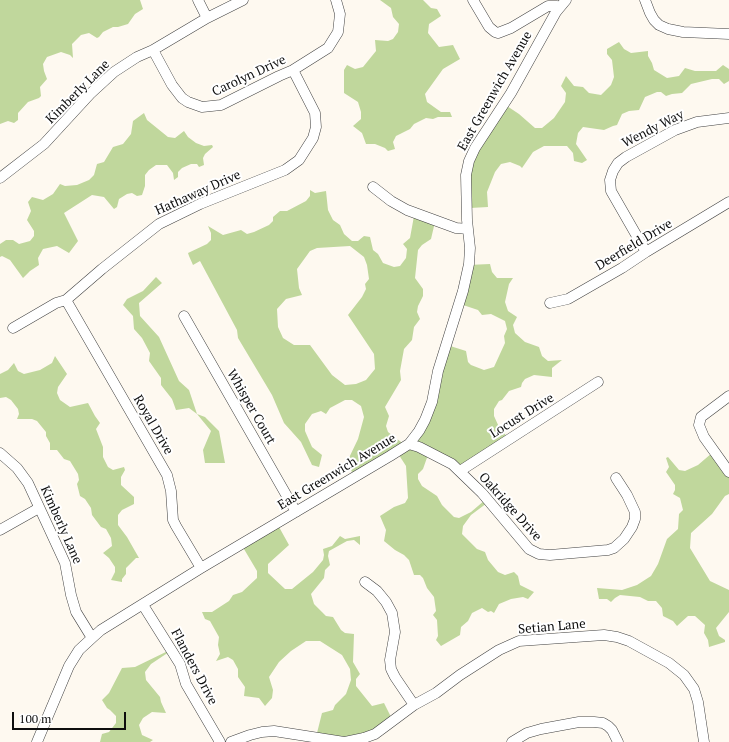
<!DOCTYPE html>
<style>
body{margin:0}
#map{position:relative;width:729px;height:742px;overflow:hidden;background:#fef9f0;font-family:"PT Serif",serif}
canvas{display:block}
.scale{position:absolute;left:12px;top:712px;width:114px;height:18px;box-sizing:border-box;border:2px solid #0e0e0e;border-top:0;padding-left:5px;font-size:12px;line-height:14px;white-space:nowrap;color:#0e0e0e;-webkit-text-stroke:3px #fff;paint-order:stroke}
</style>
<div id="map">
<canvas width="729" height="742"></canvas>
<div class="scale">100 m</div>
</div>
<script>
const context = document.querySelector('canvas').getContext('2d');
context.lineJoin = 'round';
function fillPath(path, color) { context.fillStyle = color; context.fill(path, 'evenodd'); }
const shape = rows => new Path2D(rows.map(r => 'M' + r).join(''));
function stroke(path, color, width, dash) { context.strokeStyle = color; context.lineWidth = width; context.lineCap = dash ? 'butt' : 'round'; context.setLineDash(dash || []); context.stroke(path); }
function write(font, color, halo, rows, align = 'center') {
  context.font = font + ' "PT Serif",serif'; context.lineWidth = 4; context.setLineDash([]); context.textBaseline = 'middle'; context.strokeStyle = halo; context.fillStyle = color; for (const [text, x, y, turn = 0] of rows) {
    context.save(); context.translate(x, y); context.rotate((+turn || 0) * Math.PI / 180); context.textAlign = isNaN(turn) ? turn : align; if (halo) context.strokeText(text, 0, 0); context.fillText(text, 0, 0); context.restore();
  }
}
const forest = shape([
 [0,0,140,0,143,9,135,14,128,24,118,27,113,27,103,32,99,37,97,38,89,33,81,35,72,44,73,58,70,55,61,52,47,57,43,64,44,71,47,79,40,87,41,96,39,98,28,102,18,113,18,120,14,123,8,121,0,124],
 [380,0,423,0,431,8,437,9,441,16,429,24,428,33,439,47,453,45,460,59,443,69,425,94,427,102,441,112,450,112,452,117,438,117,433,119,426,118,414,124,410,129,396,136,393,142,395,149,388,151,385,148,375,144,366,144,362,133,353,126,361,119,361,112,358,102,344,93,344,70,347,65,355,69,363,67,376,51,375,40,388,41,393,39,398,32,399,24,393,17,391,8],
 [619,42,624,49,631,53,648,51,648,56,652,63,654,70,667,78,679,76,685,68,695,71,716,71,723,65,729,69,729,81,724,84,719,79,712,79,691,84,682,93,672,94,666,96,661,92,657,92,645,97,639,110,629,111,622,114,617,125,613,126,604,130,583,127,578,133,576,144,587,160,582,163,574,161,573,153,567,146,544,146,533,152,522,168,520,166,510,162,501,164,495,172,487,192,488,207,470,208,466,175,504,104,519,114,535,128,542,128,554,118,565,102,566,93,561,86,566,76,574,86,583,87,589,93,601,95,611,85,614,77,612,60,607,54,607,49],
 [144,113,147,120,168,137,175,138,184,131,188,137,196,143,204,146,212,145,213,147,205,154,203,158,204,165,199,167,197,164,191,164,182,168,178,172,178,177,174,180,173,173,167,165,156,165,149,170,145,175,145,186,142,195,137,196,132,193,127,194,119,199,117,207,114,209,104,197,92,195,64,213,78,241,69,253,57,246,43,249,38,258,39,265,30,271,23,278,10,260,2,256,0,257,0,244,6,240,13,240,19,244,30,241,34,236,34,231,27,220,31,211,28,202,32,197,43,200,53,194,60,184,65,186,77,185,89,180,94,175,97,164,104,162,113,147,123,144,131,134,133,121],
 [310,190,315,193,326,191,328,210,333,220,340,225,344,234,352,241,358,241,364,236,370,237,373,250,378,254,383,263,394,267,400,266,406,258,407,249,403,244,410,238,414,216,435,222,431,239,422,245,418,250,415,278,423,289,423,296,418,306,417,312,420,319,414,327,412,340,404,349,400,371,401,380,385,407,389,416,386,426,388,432,405,445,420,430,447,345,466,351,468,362,471,365,484,370,494,367,505,343,504,336,507,329,505,321,491,314,482,315,478,310,460,304,468,265,490,264,492,272,497,278,513,278,509,284,505,302,508,311,517,317,513,325,515,333,525,342,539,347,542,356,548,361,562,360,552,368,552,377,534,375,525,379,522,383,521,387,509,391,502,400,499,401,494,409,494,416,499,427,509,439,462,470,429,452,423,469,418,474,418,479,422,486,437,496,442,505,454,517,459,518,471,512,485,500,487,503,471,515,463,526,462,534,477,549,485,552,488,560,498,572,505,575,514,572,518,576,520,585,534,592,528,599,523,597,511,599,499,604,494,613,491,611,488,612,482,608,472,613,468,621,461,627,460,635,441,646,436,640,438,636,437,620,433,615,436,611,434,597,427,588,423,578,420,575,414,575,409,560,404,555,395,550,384,541,386,530,380,516,394,507,405,503,408,498,406,466,397,452,354,476,347,462,358,439,364,417,361,406,352,400,345,400,330,408,326,414,321,411,312,414,305,424,305,431,312,447,322,455,319,467,312,465,301,442,284,423,272,395,238,338,237,330,200,261,193,265,189,256,188,253,207,244,211,240,211,233,208,226,223,235,241,230,247,234,254,232,269,225,273,221,273,217,280,211,287,211,306,201,310,196],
 [350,246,364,257,367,265,369,279,365,284,366,289,362,297,348,315,374,354,375,369,366,380,356,384,345,385,332,375,310,345,294,345,283,338,278,327,277,309,286,299,302,295,299,288,297,269,310,251,317,248],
 [156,277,162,283,139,303,140,316,159,337,179,381,189,390,197,414,205,417,219,431,225,463,205,463,203,450,211,431,197,414,189,408,176,410,172,399,161,385,161,378,149,361,150,353,142,338,134,329,133,316,123,305,127,299,143,291],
 [55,356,67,374,58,387,57,393,60,400,70,407,88,403,95,416,100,423,96,429,103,447,103,457,108,467,113,470,124,467,125,470,121,477,121,485,134,497,134,504,122,510,118,515,118,525,127,537,139,558,136,558,126,568,126,574,122,579,122,582,111,580,115,572,115,567,109,558,103,553,112,546,111,538,106,529,101,527,92,515,91,508,85,499,80,496,77,484,79,480,78,474,70,461,64,459,57,450,50,450,50,443,46,436,46,432,37,421,32,419,17,419,19,414,18,409,11,400,6,397,0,398,0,374,8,370,14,363,18,371,24,374,40,370,52,363],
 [712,453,729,471,729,494,725,496,712,514,691,533,690,548,710,581,729,590,729,612,716,628,719,636,725,640,725,642,709,647,708,640,704,633,705,625,695,616,688,616,677,626,673,621,663,616,662,608,656,601,648,601,640,597,620,595,615,598,611,602,607,599,599,599,597,588,622,590,637,585,651,576,658,564,667,539,678,529,679,514,683,510,680,498,673,494,675,490,675,485,666,472,669,467,666,458,668,457,679,470,685,471,698,465],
 [279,527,289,545,268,564,268,573,285,589,292,589,313,572,323,560,324,555,323,549,332,546,340,536,345,539,360,536,360,545,354,540,347,541,329,551,328,556,330,565,325,570,324,578,311,594,314,604,326,616,333,617,341,630,345,633,354,634,353,662,360,674,356,679,356,686,372,706,384,703,393,721,356,740,316,737,322,713,333,710,335,705,346,694,351,680,350,669,342,655,320,641,306,641,291,651,279,662,269,677,273,690,272,698,265,706,259,698,244,696,245,687,238,677,238,669,233,660,228,657,216,661,220,654,218,645,219,637,210,621,205,619,202,612,212,612,229,601,233,595,242,592,257,578,257,571,241,544],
 [172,649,172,650,151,664,145,672,146,680,160,697,161,702,166,713,152,712,143,718,139,725,142,735,153,740,150,742,100,742,102,734,109,732,116,723,116,716,110,710,107,708,102,700,109,693,122,668,135,667]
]);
const minor = shape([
 [198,0,207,18],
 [473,0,489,27,495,32,498,33,511,28,548,6,557,6,559,8],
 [645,0,650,13,654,20,659,25,668,29,683,32,729,34],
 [153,50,172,85,182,98,188,102,202,107,221,105,279,76,293,70,328,48,338,32,340,14,336,0],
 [0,178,44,144,90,94,114,72,137,57,153,50,207,18,243,0],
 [373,187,391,201,407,210,456,228,468,229],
 [646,252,611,191,610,180,613,171,618,163,626,157,675,130,697,122,729,118],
 [66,300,167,475,171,491,173,520,176,526,201,568],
 [550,303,568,299,622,268,646,252,729,202],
 [184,316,296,512],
 [13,328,56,303,66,300,102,269,159,224,200,204,285,170,299,160,313,138,316,127,315,113,293,70],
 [729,396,701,417,699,425,704,437,729,472],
 [409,444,419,447,452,464,482,493,529,549,539,554,550,555,608,550,614,548,624,539,632,527,635,519,635,512,627,495,616,478],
 [0,453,17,468,28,483,65,563,71,595,76,612,92,638],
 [460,471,598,382],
 [0,530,39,508],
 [365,582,377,591,386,602,392,613,395,632,390,660,391,669,395,677,414,705],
 [143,605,180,664,186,684,220,742],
 [37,742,69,666,79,650,92,638,101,630,201,568,390,456,409,444,419,431,425,420,432,402,438,371,463,291,469,264,470,248,467,220,466,175,469,161,475,148,511,93,556,12,566,0],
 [231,742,250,735,262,732,274,731,344,742],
 [345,742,364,738,375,734,414,705,436,693,460,675,499,650,519,641,604,635,617,637,629,641,669,663,684,675,694,689,698,702,704,742],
 [512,742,527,733,541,729,579,722,594,722,603,723,608,726,612,730,618,742]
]);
const streetNames = [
 ["Carolyn Drive",249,76,-25],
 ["East Greenwich Avenue",495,91,-60],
 ["Kimberly Lane",78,92,-45],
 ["Wendy Way",653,129,-27],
 ["Hathaway Drive",198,193,-24],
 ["Deerfield Drive",634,245,-31],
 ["Whisper Court",251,407,60],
 ["Locust Drive",522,416,-32],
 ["Royal Drive",153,425,60],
 ["East Greenwich Avenue",337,472,-31],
 ["Oakridge Drive",510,507,48],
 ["Kimberly Lane",61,525,66],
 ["Setian Lane",552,627,-5],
 ["Flanders Drive",194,667,62]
];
fillPath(forest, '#c0d79c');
stroke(minor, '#414141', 11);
stroke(minor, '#fff', 10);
write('13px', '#0e0e0e', '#fff', streetNames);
</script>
